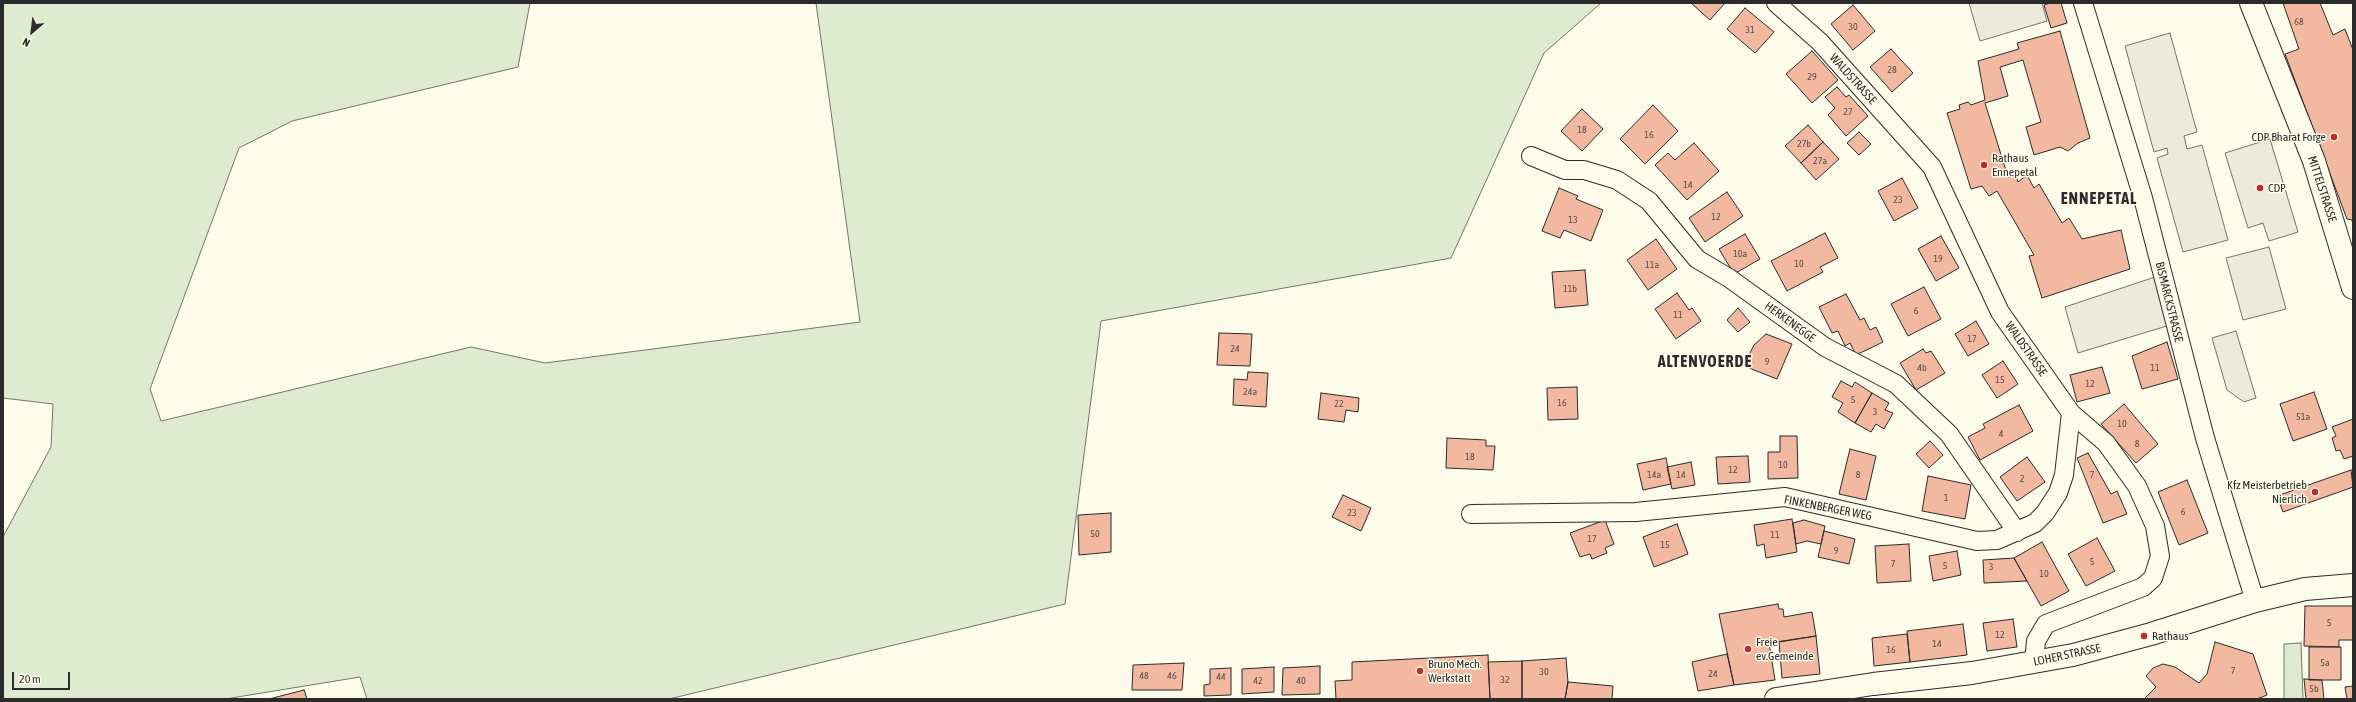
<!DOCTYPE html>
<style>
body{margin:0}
#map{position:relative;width:2356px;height:702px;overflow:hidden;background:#fdfbea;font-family:"Asap Condensed",sans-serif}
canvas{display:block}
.frame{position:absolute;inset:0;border:4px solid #2b2b2b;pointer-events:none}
.north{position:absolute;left:12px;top:12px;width:40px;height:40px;-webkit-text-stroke:3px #fdfbea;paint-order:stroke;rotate:208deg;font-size:11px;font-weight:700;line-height:16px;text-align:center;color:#2b2b2b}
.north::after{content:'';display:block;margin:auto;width:14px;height:18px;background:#2b2b2b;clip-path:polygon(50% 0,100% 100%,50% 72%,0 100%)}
.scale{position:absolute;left:12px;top:672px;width:58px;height:18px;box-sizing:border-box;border:2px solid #2b2b2b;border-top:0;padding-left:5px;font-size:12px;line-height:14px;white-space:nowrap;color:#2b2b2b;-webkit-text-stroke:3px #fdfbea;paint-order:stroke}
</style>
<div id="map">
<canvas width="2356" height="702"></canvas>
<div class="frame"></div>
<div class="north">N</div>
<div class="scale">20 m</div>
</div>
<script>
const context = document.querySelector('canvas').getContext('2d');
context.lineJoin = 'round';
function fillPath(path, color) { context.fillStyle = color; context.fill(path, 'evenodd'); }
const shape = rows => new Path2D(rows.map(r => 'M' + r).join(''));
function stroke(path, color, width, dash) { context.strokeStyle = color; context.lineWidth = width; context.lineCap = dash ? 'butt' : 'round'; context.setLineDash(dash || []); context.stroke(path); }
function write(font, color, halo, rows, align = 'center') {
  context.font = font + ' "Asap Condensed",sans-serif'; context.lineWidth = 3; context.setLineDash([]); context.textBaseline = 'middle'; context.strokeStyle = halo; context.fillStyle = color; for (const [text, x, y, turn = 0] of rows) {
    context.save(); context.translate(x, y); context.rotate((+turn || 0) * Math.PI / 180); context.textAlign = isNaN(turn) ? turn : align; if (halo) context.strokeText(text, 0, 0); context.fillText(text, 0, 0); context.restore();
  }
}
const green = shape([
 [3,3,530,3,518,67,292,121,239,148,150,389,161,421,471,347,545,363,860,322,816,3,1601,3,1544,53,1451,258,1101,321,1065,604,669,699,367,699,360,677,225,699,3,699,3,537,51,447,53,404,3,398,3,3],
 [2301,643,2303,699,2284,699,2284,644,2301,643]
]);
const parking = shape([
 [1969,3,2042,3,2047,21,1980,41,1969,3],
 [2170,33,2197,132,2184,136,2187,149,2202,145,2228,240,2183,252,2157,158,2168,154,2167,148,2154,152,2125,46,2170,33],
 [2270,139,2298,232,2269,241,2263,223,2248,228,2225,153,2270,139],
 [2269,247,2286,309,2243,320,2226,258,2269,247],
 [2155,277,2170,325,2078,353,2065,307,2155,277],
 [2236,331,2256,398,2244,402,2227,390,2212,338,2236,331]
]);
const building = shape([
 [1691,3,1725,3,1710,20,1691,3],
 [2050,3,2061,3,2067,23,2051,28,2044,5,2050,3],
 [2283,3,2320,3,2333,35,2345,29,2353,50,2353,224,2352,220,2347,219,2285,54,2299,49,2283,3],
 [1853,5,1875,31,1853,50,1831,24,1853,5],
 [1745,8,1774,32,1755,53,1727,29,1745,8],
 [2060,31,2090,138,2078,143,2068,151,2060,147,2034,155,2026,127,2041,122,2023,60,2000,67,2008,96,1985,103,2008,177,2015,174,2018,182,2027,175,2034,188,2039,184,2062,223,2069,218,2082,239,2121,230,2130,269,2042,298,2029,256,2034,255,1997,191,1989,196,1982,186,1971,189,1947,113,1960,109,1959,105,1968,102,1971,105,1985,100,1978,61,2019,49,2017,43,2060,31],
 [1891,49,1913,73,1892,92,1870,67,1891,49],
 [1812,51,1838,80,1812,103,1786,74,1812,51],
 [1837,87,1846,97,1849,95,1868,116,1846,136,1828,115,1835,108,1825,97,1837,87],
 [1653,105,1678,131,1645,164,1620,139,1653,105],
 [1582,109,1603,129,1582,151,1561,131,1582,109],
 [1808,125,1823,142,1801,163,1785,146,1808,125],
 [1859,132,1871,144,1859,155,1847,143,1859,132],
 [1823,142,1839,159,1816,180,1801,163,1823,142],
 [1694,143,1719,171,1687,200,1655,165,1668,153,1675,160,1694,143],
 [1902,178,1918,208,1894,221,1878,191,1902,178],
 [1559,188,1578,196,1576,199,1603,210,1591,241,1564,230,1560,238,1542,231,1559,188],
 [1727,192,1743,216,1705,242,1689,218,1727,192],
 [1825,233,1838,258,1820,267,1823,272,1787,291,1771,261,1825,233],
 [1745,234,1760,259,1734,274,1719,249,1745,234],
 [1941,236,1959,268,1936,281,1918,249,1941,236],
 [1656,239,1677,269,1648,290,1627,260,1656,239],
 [1585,270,1588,305,1555,308,1552,272,1585,270],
 [1924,287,1941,319,1908,336,1891,304,1924,287],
 [1677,293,1689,310,1692,308,1701,321,1676,339,1655,309,1677,293],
 [1846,294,1860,320,1864,318,1870,330,1876,327,1883,342,1856,355,1850,343,1845,346,1838,331,1832,333,1819,307,1846,294],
 [1738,308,1750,322,1738,332,1727,320,1738,308],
 [1976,321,1989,344,1968,356,1955,334,1976,321],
 [1219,333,1252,334,1250,366,1217,365,1219,333],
 [1766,334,1792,344,1777,379,1749,368,1749,355,1754,345,1766,334],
 [2167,342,2178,379,2142,389,2132,356,2167,342],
 [1923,349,1926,353,1931,351,1945,373,1916,390,1900,363,1923,349],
 [2003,361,2018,384,1997,398,1982,375,2003,361],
 [2102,367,2110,393,2077,402,2070,375,2102,367],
 [1248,372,1268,373,1266,407,1233,405,1234,379,1247,380,1248,372],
 [1841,381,1852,387,1855,382,1872,393,1855,423,1838,412,1843,403,1832,397,1841,381],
 [1577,387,1578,419,1548,420,1547,388,1577,387],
 [2314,392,2327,429,2293,441,2280,404,2314,392],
 [1321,393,1359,398,1358,412,1346,410,1344,422,1318,419,1321,393],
 [1872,393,1889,403,1885,410,1893,413,1884,429,1876,424,1871,432,1855,423,1872,393],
 [2124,404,2158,444,2136,463,2101,424,2124,404],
 [2019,405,2033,431,1980,460,1968,437,1985,428,1983,424,2019,405],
 [2353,419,2353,456,2344,459,2340,450,2336,451,2332,438,2336,436,2332,427,2353,419],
 [1780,436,1797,436,1798,478,1768,479,1768,452,1780,452,1780,436],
 [1447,438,1486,440,1486,446,1495,446,1493,470,1446,468,1447,438],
 [1930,441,1943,455,1929,468,1916,454,1930,441],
 [1850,449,1876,456,1866,500,1839,494,1850,449],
 [2088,453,2111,494,2117,491,2127,514,2103,523,2077,458,2088,453],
 [1748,456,1750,482,1718,484,1716,457,1748,456],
 [2027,457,2045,482,2017,501,2000,477,2027,457],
 [1666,458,1671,484,1643,490,1637,464,1666,458],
 [1691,462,1695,485,1672,489,1667,467,1691,462],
 [2351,470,2353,487,2283,512,2277,496,2351,470],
 [1928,476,1971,485,1965,519,1922,511,1928,476],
 [2187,480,2208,533,2179,545,2158,492,2187,480],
 [1343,495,1371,508,1361,531,1332,517,1343,495],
 [1111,513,1111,552,1079,555,1078,515,1111,513],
 [1792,519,1797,552,1766,558,1764,544,1757,546,1754,525,1792,519],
 [1605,520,1614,544,1605,548,1607,553,1592,559,1590,554,1580,557,1570,533,1605,520],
 [1804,520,1825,526,1821,544,1807,541,1796,544,1793,523,1804,520],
 [1677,524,1688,554,1654,567,1643,537,1677,524],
 [1824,531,1855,539,1849,564,1818,557,1824,531],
 [2097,538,2115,571,2086,586,2068,554,2097,538],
 [2042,542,2069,591,2041,606,2014,558,2042,542],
 [1909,544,1911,581,1877,583,1875,546,1909,544],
 [1957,551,1961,575,1933,581,1929,556,1957,551],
 [2014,558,2027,581,1984,583,1983,560,2014,558],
 [1778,604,1779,609,1783,609,1784,617,1812,612,1816,636,1769,643,1775,680,1734,685,1719,614,1778,604],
 [2305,606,2353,606,2353,640,2339,640,2339,647,2304,646,2305,606],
 [2013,619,2017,647,1987,651,1983,623,2013,619],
 [1963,624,1967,655,1910,662,1907,631,1963,624],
 [1907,634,1910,662,1874,666,1872,638,1907,634],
 [1816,636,1820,674,1782,678,1779,642,1816,636],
 [2215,642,2253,654,2267,695,2257,699,2144,699,2156,687,2146,676,2153,668,2163,664,2175,667,2199,683,2207,674,2215,642],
 [2309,647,2341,647,2341,680,2309,680,2309,647],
 [1727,654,1734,685,1698,691,1692,662,1727,654],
 [1488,655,1490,699,1336,699,1335,681,1352,680,1352,662,1488,655],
 [1566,658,1568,682,1565,699,1522,699,1522,661,1566,658],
 [1522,661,1522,699,1490,699,1488,662,1522,661],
 [1184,663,1182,690,1132,690,1133,665,1184,663],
 [1320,666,1320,694,1282,695,1283,668,1320,666],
 [1274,667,1274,692,1242,694,1242,669,1274,667],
 [1231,668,1231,695,1204,696,1204,685,1210,684,1210,669,1231,668],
 [2304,679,2322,680,2324,699,2306,699,2304,679],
 [1568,682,1613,686,1612,699,1565,699,1568,682],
 [2353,686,2353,699,2347,699,2345,687,2353,686],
 [304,690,307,699,269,699,304,690]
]);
const street = shape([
 [1776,3,1820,42,1932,167,2000,312,2071,413,2106,443,2137,486,2155,526,2160,556,2153,578,2143,587,2046,624,2036,641,2034,662],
 [2083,3,2143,198,2205,438,2255,601],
 [1531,156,1565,170,1584,170,1617,180,1649,201,1697,259,1729,278,1825,347,1896,384,1949,434,2017,532],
 [1471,514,1636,512,1785,497,1977,541,1997,540,2035,523,2045,513,2058,493,2064,475,2071,413]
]);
const secondary = shape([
 [2251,3,2314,161,2353,288],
 [1776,699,1873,684,1972,673,2073,655,2151,634,2255,601,2305,589,2353,585]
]);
const markers = [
 [2334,137,4,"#c62828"],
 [1984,165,4,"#c62828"],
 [2260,188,4,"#c62828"],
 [2315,492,4,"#c62828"],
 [2144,636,4,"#c62828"],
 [1748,649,4,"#c62828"],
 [1420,671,4,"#c62828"]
];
const numberNames = [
 ["68",2299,22],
 ["30",1853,27],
 ["31",1750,30],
 ["28",1892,70],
 ["29",1812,77],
 ["27",1848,112],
 ["18",1582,130],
 ["16",1649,135],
 ["27b",1804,144],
 ["27a",1820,161],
 ["14",1688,185],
 ["23",1898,200],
 ["12",1716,217],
 ["13",1573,220],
 ["10a",1740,254],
 ["19",1938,259],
 ["10",1799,264],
 ["11a",1652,265],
 ["11b",1570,289],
 ["6",1916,311],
 ["11",1678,315],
 ["17",1972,339],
 ["24",1235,349],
 ["9",1767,362],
 ["4b",1922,368],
 ["11",2155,368],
 ["15",2000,380],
 ["12",2090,384],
 ["24a",1250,392],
 ["5",1853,400],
 ["16",1562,403],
 ["22",1339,404],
 ["3",1875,412],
 ["51a",2303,417],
 ["10",2122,424],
 ["4",2001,434],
 ["8",2137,444],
 ["18",1470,457],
 ["10",1783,465],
 ["12",1733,470],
 ["14a",1654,475],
 ["14",1681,475],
 ["8",1858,475],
 ["7",2092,475],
 ["2",2022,479],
 ["1",1946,498],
 ["6",2183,512],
 ["23",1352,513],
 ["50",1095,534],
 ["11",1775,535],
 ["17",1592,539],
 ["15",1665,545],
 ["9",1836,551],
 ["5",2092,562],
 ["7",1893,564],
 ["5",1945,566],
 ["3",1991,567],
 ["10",2044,574],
 ["5",2329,623],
 ["12",2000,635],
 ["14",1937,644],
 ["16",1891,650],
 ["5a",2325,663],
 ["7",2233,671],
 ["30",1544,672],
 ["24",1713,674],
 ["48",1144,676],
 ["46",1172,676],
 ["44",1221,677],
 ["32",1505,680],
 ["42",1258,681],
 ["40",1301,681],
 ["5b",2314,689]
];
const streetNames = [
 ["WALDSTRASSE",1853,79,48],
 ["MITTELSTRASSE",2322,189,72],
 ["BISMARCKSTRASSE",2169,302,76],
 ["HERKENEGGE",1790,322,36],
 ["WALDSTRASSE",2026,349,55],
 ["FINKENBERGER WEG",1828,508,11],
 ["LOHER STRASSE",2067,655,-12]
];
const poiNames = [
 ["CDP Bharat Forge",2326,137,"right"],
 ["Rathaus",1992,158],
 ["Ennepetal",1992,172],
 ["CDP",2268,188],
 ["Kfz Meisterbetrieb",2307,485,"right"],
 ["Nierlich",2307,499,"right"],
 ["Rathaus",2152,636],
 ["Freie",1756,642],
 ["ev.Gemeinde",1756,656],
 ["Bruno Mech.",1428,664],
 ["Werkstatt",1428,678]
];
const districtNames = [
 ["ENNEPETAL",2099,199],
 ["ALTENVOERDE",1705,362]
];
fillPath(green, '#deebd1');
stroke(green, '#74746e', 1);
fillPath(parking, '#eceadb');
stroke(parking, '#74746e', 1);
fillPath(building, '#f2b8a0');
stroke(building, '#2b2b2b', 1);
stroke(street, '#2b2b2b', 20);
stroke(secondary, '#2b2b2b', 24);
stroke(street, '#fdfbea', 18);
stroke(secondary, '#fdfbea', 22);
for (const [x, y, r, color] of markers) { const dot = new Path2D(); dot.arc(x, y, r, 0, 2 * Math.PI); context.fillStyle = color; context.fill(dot); stroke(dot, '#fdfbea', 1.5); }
write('10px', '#5d4e48', null, numberNames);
write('12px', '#2b2b2b', '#fdfbea', streetNames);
write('12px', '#2b2b2b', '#fdfbea', poiNames, 'left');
context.letterSpacing = '1px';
write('bold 16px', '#2b2b2b', '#fdfbea', districtNames);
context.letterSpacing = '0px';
</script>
